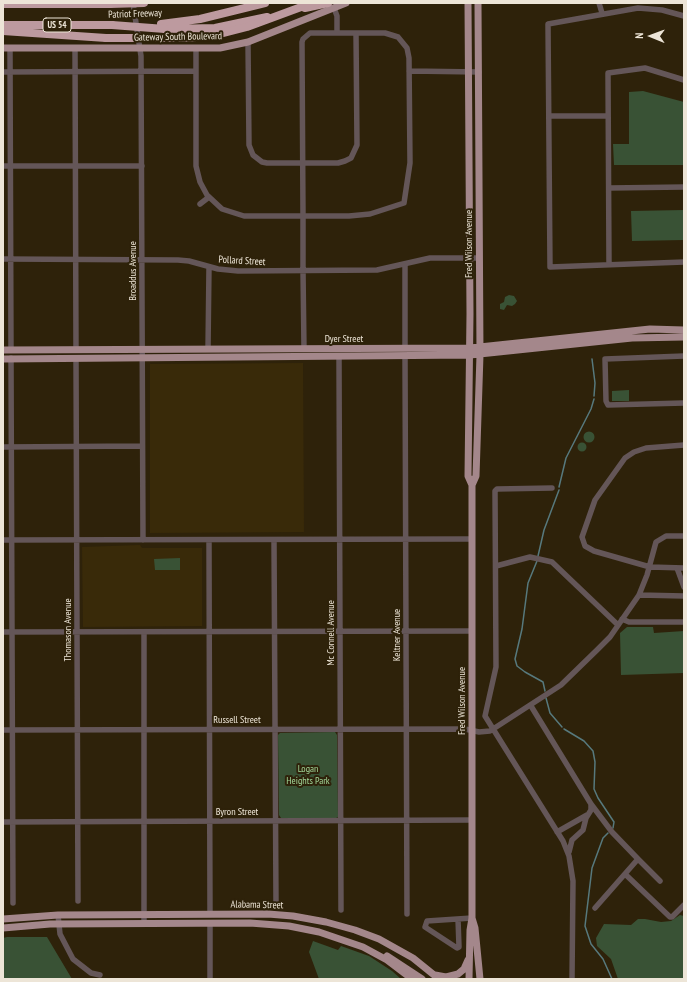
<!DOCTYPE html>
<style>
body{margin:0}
#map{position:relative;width:687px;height:982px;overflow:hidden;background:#2e220a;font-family:"PT Sans Narrow",sans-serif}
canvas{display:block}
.frame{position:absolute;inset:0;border:4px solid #ede5d7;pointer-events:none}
.north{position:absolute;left:631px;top:16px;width:40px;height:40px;-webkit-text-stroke:3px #2e220a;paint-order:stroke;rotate:271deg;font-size:11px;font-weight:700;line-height:16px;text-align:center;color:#ede5d7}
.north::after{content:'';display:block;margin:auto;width:14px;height:18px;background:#ede5d7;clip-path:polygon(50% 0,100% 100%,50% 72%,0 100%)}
</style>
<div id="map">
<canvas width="687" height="982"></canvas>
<div class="frame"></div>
<div class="north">N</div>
</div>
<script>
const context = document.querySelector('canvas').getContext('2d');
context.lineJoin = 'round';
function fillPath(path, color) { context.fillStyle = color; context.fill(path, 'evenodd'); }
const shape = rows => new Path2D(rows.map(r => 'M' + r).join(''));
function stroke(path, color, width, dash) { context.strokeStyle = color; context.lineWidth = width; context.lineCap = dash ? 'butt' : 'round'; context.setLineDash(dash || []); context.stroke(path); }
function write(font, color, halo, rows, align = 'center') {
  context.font = font + ' "PT Sans Narrow",sans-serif'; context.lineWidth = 4; context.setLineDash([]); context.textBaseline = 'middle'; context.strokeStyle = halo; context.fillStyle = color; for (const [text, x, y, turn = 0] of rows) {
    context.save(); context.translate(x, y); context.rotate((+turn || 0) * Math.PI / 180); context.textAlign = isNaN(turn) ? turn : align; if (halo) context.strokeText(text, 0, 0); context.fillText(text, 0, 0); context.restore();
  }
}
const built = shape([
 [303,363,304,532,150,533,150,364],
 [140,545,142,548,202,548,202,626,83,627,82,547]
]);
const green = shape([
 [643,91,684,102,684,165,614,165,613,144,629,144,629,92],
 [684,210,684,240,632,241,631,211],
 [509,295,514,296,517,301,515,304,512,306,507,305,504,310,500,309,500,304,504,302,505,297],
 [629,390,629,401,612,401,612,391],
 '583.5 437a5.5 5.5 0 1 1 11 0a5.5 5.5 0 1 1-11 0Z',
 '577.5 447a4.5 4.5 0 1 1 9 0a4.5 4.5 0 1 1-9 0Z',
 [180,558,180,570,155,570,154,559],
 [627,627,653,627,654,633,684,631,684,673,621,675,620,633],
 [335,732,337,735,338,817,336,818,281,818,279,815,278,735,280,733],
 [680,915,684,916,684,979,618,979,611,959,597,946,596,938,604,924,631,925,638,919,645,919,661,922,671,921],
 [7,937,47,937,72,979,3,979,3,938],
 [313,941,338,950,341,946,369,956,392,971,401,979,319,979,309,952]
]);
const stream = shape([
 [592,359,595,383,594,396],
 [559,487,566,458,591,409,594,399],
 [538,556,544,530,559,490],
 [537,561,528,583,522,629,515,659,517,666,525,672,543,682,545,691],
 [546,698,550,713,562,727],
 [564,729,584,741,593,751,595,762,594,789,598,798,614,822,613,828],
 [608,833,603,838,592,868,585,926,591,944,603,959,612,979]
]);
const minor = shape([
 [133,3,141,56,143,540],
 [599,3,602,13],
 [334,8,337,16,337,33],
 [684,16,662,10,638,8,548,24,550,267,684,262],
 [248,42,249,145,253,155,262,162,267,163,338,163,345,161,351,158,357,145,356,33],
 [10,48,11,350],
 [75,48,76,350],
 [196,48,196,166,200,182,207,195,222,209,244,216,349,216,370,214,404,203,410,163,409,58,407,48,398,37,385,33,310,33,303,39,302,42,303,216,303,271,304,349],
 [409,71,479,72],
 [3,72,196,71],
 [549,116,608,116],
 [3,166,142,166],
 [609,188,684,187],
 [200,204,209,197],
 [3,259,178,260,189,261,218,269,238,271,377,270,430,258,479,258],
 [405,264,405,348],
 [609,264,608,73,645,68,684,80],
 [208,349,209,267],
 [405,356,407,914],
 [684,356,605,359,606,401,608,405,684,403],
 [339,357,341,910],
 [11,358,13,903],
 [76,358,78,901],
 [684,445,646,448,634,452,625,458,595,500,582,537,585,546,594,551,650,567,684,568],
 [3,447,142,446],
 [552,488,497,489,495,491,496,667,485,716,563,841,569,856,573,881,572,979],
 [3,540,471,539],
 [209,540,210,914],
 [274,540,276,904],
 [496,566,530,557,552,562,618,625],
 [677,568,684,587],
 [639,595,684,596],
 [622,619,629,622,684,622],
 [3,632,471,631],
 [144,632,144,923],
 [531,706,591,804,612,832,638,859,595,908],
 [3,730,465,729,479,732,490,731,561,685,597,650,610,637,639,595,647,575,656,542,666,536,684,536],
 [3,822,472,820],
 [557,832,587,815],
 [569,852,572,840,583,830,586,818,591,810,591,804],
 [638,859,660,881],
 [625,874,670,917,672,917,684,905],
 [58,915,60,934,73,959,91,973,100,975],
 [458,919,459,947,457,948,425,927,427,921,472,918],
 [210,923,210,979]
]);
const major = shape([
 [468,3,470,314,468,476,472,485],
 [3,48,220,48,248,42,346,3],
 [3,350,470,348,650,329,684,330],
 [3,359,470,355,632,338,684,337],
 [472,918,475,928,480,979],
 [3,919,58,915,268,914,293,916,326,922,355,930,379,939,413,958,439,979],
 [3,928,50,924,250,923,289,926,319,932,363,947,387,960,412,979],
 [387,956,422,979],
 [435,975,446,977,458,974,464,969,468,960],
 [469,979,470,930,472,918,472,485,476,476,480,355,478,3]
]);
const highway = shape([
 [3,4,110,4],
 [305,8,328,3],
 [161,24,200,19,265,3],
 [3,25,112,25],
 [165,29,215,28,267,17],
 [3,31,106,38]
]);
const highwayBridge = shape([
 [110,4,144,3],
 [112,25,165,29],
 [106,38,181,38,212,36,247,27,312,3]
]);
const shields = [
 [57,25,28]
];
const shieldNames = [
 ["US 54",57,25]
];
const streetNames = [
 ["Patriot Freeway",135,14,-2],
 ["Gateway South Boulevard",178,37,-1],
 ["Fred Wilson Avenue",469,244,-90],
 ["Pollard Street",242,261,3],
 ["Broaddus Avenue",133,271,-90],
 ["Dyer Street",344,339],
 ["Thomason Avenue",68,630,-90],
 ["Mc Connell Avenue",331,633,-90],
 ["Keltner Avenue",397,635,-90],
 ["Fred Wilson Avenue",462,701,-90],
 ["Russell Street",237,720],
 ["Byron Street",237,812],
 ["Alabama Street",257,905,1]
];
const parkNames = [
 ["Logan",308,769],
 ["Heights Park",308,781]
];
fillPath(built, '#392a09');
fillPath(green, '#395235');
stroke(stream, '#57797d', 1.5);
stroke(minor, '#645658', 5.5);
stroke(major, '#a4878b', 7);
stroke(highway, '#bd9a9f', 8);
stroke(highwayBridge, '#bd9a9f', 8);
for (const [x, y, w] of shields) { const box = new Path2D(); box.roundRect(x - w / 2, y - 7, w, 14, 3); context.fillStyle = '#2e220a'; context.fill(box); stroke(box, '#ede5d7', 1); }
write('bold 9px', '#ede5d7', null, shieldNames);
write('10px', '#ede5d7', '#2e220a', streetNames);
write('10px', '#a2d799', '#2e220a', parkNames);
</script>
